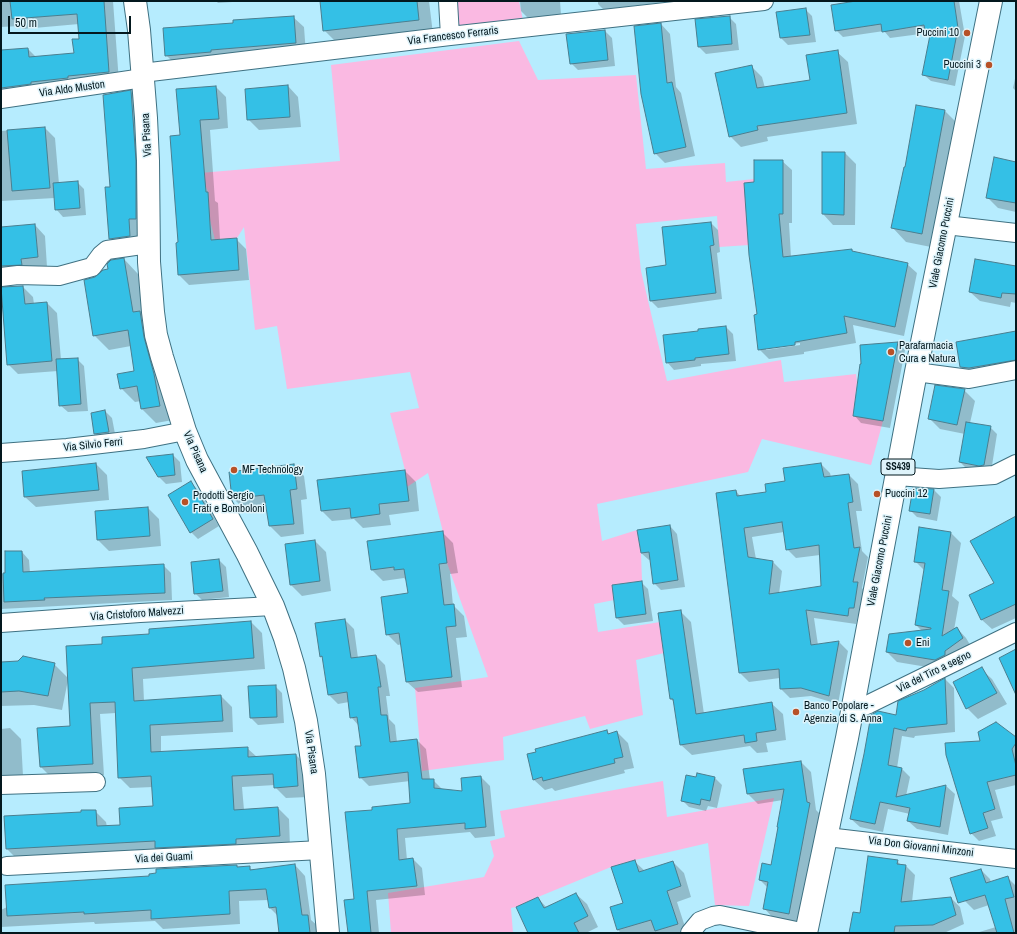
<!DOCTYPE html>
<style>
body{margin:0}
#map{position:relative;width:1017px;height:934px;overflow:hidden;background:#b6ecfe;font-family:"Archivo Narrow",sans-serif}
canvas{display:block}
.frame{position:absolute;inset:0;border:2px solid #03181e;pointer-events:none}
.scale{position:absolute;left:8px;top:16px;width:123px;height:18px;box-sizing:border-box;border:2px solid #03181e;border-top:0;padding-left:5px;font-size:12px;line-height:14px;white-space:nowrap;color:#03181e;-webkit-text-stroke:3px #def3fa;paint-order:stroke}
</style>
<div id="map">
<canvas width="1017" height="934"></canvas>
<div class="frame"></div>
<div class="scale">50 m</div>
</div>
<script>
const context = document.querySelector('canvas').getContext('2d');
context.lineJoin = 'round';
function fillPath(path, color) { context.fillStyle = color; context.fill(path, 'evenodd'); }
const shape = rows => new Path2D(rows.map(r => 'M' + r).join(''));
function stroke(path, color, width, dash) { context.strokeStyle = color; context.lineWidth = width; context.lineCap = dash ? 'butt' : 'round'; context.setLineDash(dash || []); context.stroke(path); }
function write(font, color, halo, rows, align = 'center') {
  context.font = font + ' "Archivo Narrow",sans-serif'; context.lineWidth = 3; context.setLineDash([]); context.textBaseline = 'middle'; context.strokeStyle = halo; context.fillStyle = color; for (const [text, x, y, turn = 0] of rows) {
    context.save(); context.translate(x, y); context.rotate((+turn || 0) * Math.PI / 180); context.textAlign = isNaN(turn) ? turn : align; if (halo) context.strokeText(text, 0, 0); context.fillText(text, 0, 0); context.restore();
  }
}
const green = shape([
 [455,1,519,1,523,20,462,27,456,22],
 [519,41,538,80,636,75,646,169,725,163,726,182,754,179,754,214,749,245,719,247,717,216,636,224,641,271,667,381,781,360,784,382,856,374,857,382,853,416,883,421,871,465,762,439,748,472,597,504,602,541,637,530,641,553,642,581,612,585,614,600,594,604,598,632,660,622,664,653,636,660,643,715,590,729,585,716,503,737,504,760,422,771,415,688,488,677,447,563,442,528,428,473,407,487,405,470,390,413,419,408,410,372,287,389,277,326,255,330,244,227,237,238,215,240,210,220,208,192,200,173,340,161,331,65],
 [663,781,667,817,774,798,749,906,715,905,708,843,635,860,611,867,538,897,516,907,511,908,513,933,391,933,388,893,484,877,494,856,490,841,505,837,500,811]
]);
const shadow = shape([
 [1,1,113,1,119,82,1,101,1,51,28,49,36,57,75,54,80,40,79,24,23,29,20,26,1,27],
 [216,1,247,1,218,3],
 [321,1,429,1,433,34,338,44,324,30],
 [520,1,560,1,561,15,528,18,521,11],
 [598,1,675,1,632,6,632,8,605,11,598,4],
 [887,1,959,1,965,36,955,86,931,81,923,74,931,36,928,33,890,38,884,31,843,37,836,30],
 [805,9,812,16,816,42,788,45,781,38],
 [293,17,304,27,306,54,177,66,166,55,234,24],
 [729,17,736,24,739,50,706,54,699,47],
 [661,24,670,34,676,87,681,93,695,156,665,163,655,153],
 [605,31,612,38,615,66,578,70,571,63],
 [837,52,848,62,857,124,767,137,768,141,741,147,730,136,751,66,762,77,765,88,811,81],
 [1016,74,1016,91,1013,88],
 [288,86,298,97,301,127,259,130,248,119],
 [216,87,226,97,228,128,210,130,215,201,218,203,220,240,236,239,246,249,249,280,189,285,179,275,181,136],
 [130,91,140,101,139,245,119,248,110,239,111,188],
 [945,111,959,125,936,248,906,242,892,227],
 [45,128,55,138,59,184,77,182,84,189,86,215,63,217,56,209,55,198,1,201,1,131],
 [845,153,856,164,855,225,833,225,823,214],
 [782,161,792,170,792,223,789,223,791,257,852,250,854,253,907,264,917,273,904,336,853,325,856,343,804,352,804,354,769,359,759,349,755,183],
 [800,343,800,345,766,350,766,348],
 [1016,163,1016,212,998,208,987,197],
 [711,223,718,230,720,252,717,253,722,299,658,308,651,301],
 [35,225,45,236,47,267,1,269,1,228],
 [124,259,138,274,146,317,173,420,156,423,142,409,141,401,135,402,121,388,136,372,131,346,109,350,94,335,95,278],
 [1016,267,1016,303,1011,302,1010,307,980,301,970,292],
 [23,287,33,297,34,304,47,303,57,313,61,360,77,359,84,366,88,411,68,412,60,405,58,371,18,374,8,364,4,307,1,305,1,288],
 [726,327,733,334,736,361,701,364,701,366,674,370,667,362],
 [1016,332,1016,372,972,378,961,367],
 [898,343,905,350,890,428,861,423,854,415],
 [964,390,975,401,970,423,990,427,997,434,991,472,967,469,960,462,965,434,940,429,929,418],
 [105,411,112,418,116,439,102,441,95,434],
 [173,455,180,462,182,482,166,484,158,476],
 [96,464,107,475,109,500,36,507,25,497],
 [821,464,830,473,831,477,849,475,858,484,862,511,856,511,862,551,868,557,862,588,866,593,863,617,858,616,856,624,814,618,818,645,839,642,848,651,838,704,811,696,790,698,781,689,780,678,749,682,740,673,736,491,741,497,767,493],
 [784,532,787,549,796,558,820,555,822,587,779,594,782,571,773,562,756,559,752,537],
 [293,465,304,476,307,499,301,500,304,534,281,537,270,526,267,506,244,509,233,498],
 [405,471,416,482,419,511,389,515,391,525,363,528,354,519,332,521,322,511],
 [191,483,198,490,219,526,198,539,191,532],
 [914,489,934,490,941,497,937,521,917,517,910,510],
 [148,508,159,519,161,546,109,551,98,540],
 [1016,523,1016,618,992,629,982,620,970,595,995,583],
 [670,526,677,534,685,587,661,590,654,583,651,559,649,560,641,553],
 [920,528,951,533,961,543,952,596,959,602,954,630,957,628,966,638,972,648,945,670,897,662,887,652,922,631,916,625,925,571,915,561],
 [442,532,453,543,458,573,450,574,453,605,464,616,467,637,456,638,462,687,418,692,407,682,402,644,398,645,387,634,409,594,406,580,404,578,383,581,372,570,368,542],
 [315,541,326,552,331,591,302,596,291,585,286,544],
 [22,552,29,560,30,573,163,565,171,573,172,600,1,609,1,574,7,574],
 [219,560,226,567,229,597,202,600,195,593],
 [641,582,648,589,653,621,624,625,617,618,613,586],
 [680,611,691,622,704,714,772,704,783,714,786,740,766,743,768,752,757,753,750,746,692,755,681,745,674,702,671,699],
 [345,620,354,629,358,658,376,656,385,665,390,696,386,696,389,719,395,725,397,742,417,740,426,749,430,780,433,780,443,790,463,792,481,777,490,786,495,836,475,838,470,832,405,838,407,860,413,859,422,868,425,895,376,900,379,933,349,933,355,900,374,811,411,804,410,781,369,786,360,777,362,746,359,726,351,717,349,702,338,704,329,695,323,659,321,656],
 [251,622,262,633,265,669,143,679,144,701,221,696,232,707,233,732,161,736,161,753,247,748,257,757,296,755,307,766,308,797,286,798,275,787,275,785,242,787,244,810,278,808,289,819,290,847,18,860,7,849,82,813,95,811,106,822,107,827,121,826,154,807,153,787,130,788,119,777,116,713,100,714,104,775,52,778,41,767,71,727,68,680,62,710,34,705,1,706,1,663,54,664,69,679,103,645,150,635],
 [981,669,992,679,1007,704,978,719,967,708],
 [945,679,954,688,955,732,915,736,914,738,902,736,897,768,902,769,910,777,906,796,946,786,955,794,948,835,917,829,908,821,910,814,888,809,883,832,860,827,851,819,897,716,924,691],
 [275,686,282,693,284,723,258,725,251,718],
 [10,728,21,739,23,776,1,777,1,729],
 [606,731,610,734,617,732,628,743,634,768,624,770,625,773,555,791,552,788,545,790,534,780],
 [1016,738,1016,785,995,790,1003,818,991,821,996,836,979,841,971,833,981,742],
 [801,762,811,772,816,810,820,814,799,924,774,919,764,908,768,888,760,880,763,864,771,866,783,800,758,804,748,794],
 [696,778,715,778,722,785,717,808,708,806,706,811,689,807,682,800],
 [634,861,645,871,673,862,684,873,691,897,677,902,687,933,658,933,657,932,653,933,621,933,618,930,611,907,624,903],
 [897,861,902,866,906,866,915,875,912,902,951,898,960,907,964,924,944,933,850,933],
 [295,865,305,876,311,920,318,926,319,933,280,933,278,916,270,908,269,900,239,901,240,924,163,929,155,921,95,924,94,922,1,927,1,910,7,907,150,877,237,866,239,868,249,867,253,871],
 [981,870,990,879,991,883,1008,878,1016,886,1016,933,976,933,996,927,989,905,974,910,965,901,958,877],
 [576,894,587,904,598,927,586,933,529,933,538,898,547,908]
]);
const building = shape([
 [10,1,104,1,109,72,68,76,68,78,31,82,31,84,1,88,1,50,28,48,29,57,74,53,72,39,79,39,77,14,12,19,10,1],
 [320,1,417,1,419,20,323,31,320,1],
 [856,1,954,1,958,28,948,80,922,75,931,30,925,31,924,25,882,32,881,24,835,31,831,5,856,1],
 [806,8,810,35,780,38,776,12,806,8],
 [294,16,296,43,211,50,211,52,165,56,163,28,233,23,233,20,294,16],
 [730,16,732,44,698,47,695,19,730,16],
 [661,23,667,83,672,82,686,147,654,154,641,94,634,26,661,23],
 [605,30,608,60,570,64,566,34,605,30],
 [838,50,847,113,757,126,758,130,729,137,715,73,752,65,757,88,810,80,806,55,838,50],
 [288,85,290,117,247,120,245,89,288,85],
 [216,86,219,119,200,120,206,192,208,192,211,240,237,238,239,270,178,275,176,243,178,242,170,136,180,135,176,89,216,86],
 [131,90,136,161,136,219,129,219,130,236,109,239,105,187,110,187,103,95,131,90],
 [916,105,945,110,922,234,891,228,904,167,905,167,916,105],
 [45,127,50,188,12,191,7,130,45,127],
 [822,152,845,152,844,215,822,214,822,152],
 [994,157,1016,162,1016,203,986,198,994,157],
 [754,160,783,160,783,214,779,214,783,257,852,249,852,251,908,263,895,327,844,316,847,333,795,342,795,345,758,350,754,315,757,314,749,255,744,183,754,182,754,160],
 [78,181,80,208,55,210,53,183,78,181],
 [711,222,714,245,710,246,716,293,650,301,646,268,666,265,662,227,711,222],
 [35,224,38,257,21,259,22,265,1,266,1,227,35,224],
 [124,258,133,312,140,311,144,337,154,374,160,406,141,409,137,386,120,389,117,374,134,371,128,330,93,336,84,280,95,277,103,270,108,269,107,264,111,260,124,258],
 [975,259,1016,266,1016,294,1002,293,1001,298,969,292,975,259],
 [23,286,25,304,47,302,52,361,7,365,1,287,23,286],
 [726,326,729,354,695,358,695,360,666,363,663,335,698,331,698,329,726,326],
 [1016,331,1016,360,969,368,960,367,956,342,1016,331],
 [898,342,883,421,853,416,860,364,861,364,860,345,898,342],
 [78,358,81,404,59,406,56,359,78,358],
 [935,385,965,389,957,425,928,419,935,385],
 [105,410,109,432,94,434,91,413,105,410],
 [966,422,991,426,984,465,979,466,959,462,966,422],
 [173,454,175,475,158,477,146,457,173,454],
 [96,463,99,490,24,497,22,471,96,463],
 [821,463,824,477,849,474,853,502,848,503,854,548,860,547,853,582,858,582,854,608,849,608,848,616,806,610,811,645,839,641,829,696,801,688,780,689,779,669,739,673,716,493,736,490,737,496,766,492,765,484,785,481,783,468,821,463],
 [782,522,786,550,819,545,821,586,769,594,773,561,748,557,744,528,782,522],
 [294,464,297,489,290,490,294,524,269,526,264,495,232,499,229,472,294,464],
 [405,470,409,501,379,504,380,514,351,518,350,508,321,511,317,480,405,470],
 [191,481,213,519,190,533,168,495,191,481],
 [913,488,934,489,930,514,909,511,913,488],
 [148,507,150,536,97,540,95,511,148,507],
 [1016,516,1016,604,981,620,969,595,994,583,970,541,1016,516],
 [670,525,678,580,653,584,649,552,641,553,637,530,670,525],
 [919,527,951,532,942,590,949,591,942,636,957,627,963,638,945,651,945,655,935,660,886,652,889,634,931,629,931,628,915,625,925,563,914,562,919,527],
 [443,531,447,563,439,564,444,605,454,604,456,626,446,627,452,677,406,682,399,633,386,635,381,597,408,593,404,569,394,570,394,567,371,570,367,541,443,531],
 [315,540,320,581,290,585,285,544,315,540],
 [5,551,22,551,23,572,164,564,165,593,44,598,45,600,4,602,3,573,5,573,5,551],
 [219,559,223,591,194,594,191,562,219,559],
 [642,581,646,614,616,618,612,585,642,581],
 [681,610,696,714,772,702,776,730,756,733,757,741,745,743,744,735,680,745,673,699,670,699,658,613,681,610],
 [345,619,351,658,376,655,381,687,378,687,381,715,387,715,390,742,417,739,422,779,434,779,434,788,462,791,461,778,481,776,486,827,465,829,465,823,397,829,399,860,413,858,417,886,367,891,371,933,348,933,344,900,354,899,345,812,372,810,372,807,410,803,408,772,359,778,355,746,361,746,357,717,350,718,347,692,328,695,322,656,320,657,315,623,345,619],
 [251,621,254,658,132,668,134,701,221,695,223,721,150,725,151,752,248,747,248,757,296,754,298,786,274,788,273,774,232,776,234,810,278,807,280,836,236,839,236,844,155,848,155,841,6,849,4,816,81,812,81,810,96,810,97,826,120,825,119,808,153,806,151,776,118,778,115,702,90,703,93,764,40,767,37,728,70,726,66,646,102,644,102,637,149,634,149,629,251,621],
 [1016,649,1016,695,999,658,1016,649],
 [23,656,55,663,48,696,19,691,1,692,1,662,18,661,23,656],
 [982,667,997,693,966,709,953,682,982,667],
 [945,678,947,724,907,728,906,731,894,728,888,765,902,768,896,797,946,785,940,827,907,821,910,808,880,802,875,824,850,819,864,754,871,715,878,711,896,715,898,701,924,690,945,678],
 [276,685,277,717,250,718,248,686,276,685],
 [996,722,1016,737,1016,743,1012,749,1016,766,1016,775,987,782,995,809,983,813,988,828,970,834,946,755,945,743,980,741,978,732,996,722],
 [607,730,608,734,617,731,623,757,614,759,615,763,543,781,542,777,533,780,527,754,536,752,535,749,607,730],
 [801,761,807,802,810,803,789,914,763,909,768,882,759,880,762,863,771,865,778,827,777,827,784,789,747,794,743,769,801,761],
 [697,773,715,777,710,801,701,799,700,805,681,801,686,775,696,777,697,773],
 [868,856,898,860,897,864,906,865,901,902,951,897,956,915,933,925,895,926,894,933,849,933,853,912,860,913,868,856],
 [635,860,639,872,673,861,681,886,667,891,678,924,655,931,651,920,617,930,610,907,623,903,611,867,635,860],
 [295,864,302,915,308,915,310,933,279,933,276,907,269,908,266,889,229,891,230,914,151,919,151,910,84,914,84,912,7,916,5,885,149,876,149,874,156,873,156,869,237,865,237,867,250,866,250,870,295,864],
 [981,869,986,883,1008,876,1014,897,1005,899,1014,933,997,933,985,895,958,903,950,878,981,869],
 [576,893,588,916,574,923,579,933,528,933,516,907,538,897,544,908,576,893]
]);
const minor = shape([
 [448,1,450,36],
 [142,73,450,36,764,1],
 [1,99,143,78],
 [946,225,1016,233],
 [1,277,18,275,59,276,92,267,101,255,107,250,149,244],
 [916,372,969,379,1016,370],
 [1,453,67,448,144,439,185,431],
 [896,476,939,479,994,475,1016,464],
 [1,623,140,613,273,606],
 [851,711,869,704,1016,632],
 [1,785,96,782],
 [827,837,1016,859],
 [7,866,321,850],
 [690,933,700,921,713,916,720,915,806,933]
]);
const major = shape([
 [135,1,139,30,146,118,148,161,149,262,153,312,156,335,162,357,185,431,197,460,247,553,273,606,285,638,294,668,306,721,314,774,328,933],
 [806,933,847,738,916,372,991,1]
]);
const markers = [
 [967,33,4,"#b75127"],
 [989,65,4,"#b75127"],
 [891,352,4,"#b75127"],
 [234,470,4,"#b75127"],
 [877,494,4,"#b75127"],
 [185,502,4,"#b75127"],
 [908,643,4,"#b75127"],
 [796,712,4,"#b75127"]
];
const shields = [
 [898,467,34]
];
const shieldNames = [
 ["SS439",898,467]
];
const poiNames = [
 ["Puccini 10",959,33,"right"],
 ["Puccini 3",981,65,"right"],
 ["Parafarmacia",899,346],
 ["Cura e Natura",899,359],
 ["MF Technology",242,470],
 ["Puccini 12",885,494],
 ["Prodotti Sergio",193,496],
 ["Frati e Bomboloni",193,509],
 ["Eni",916,643],
 ["Banco Popolare -",804,706],
 ["Agenzia di S. Anna",804,719]
];
const streetNames = [
 ["Via Francesco Ferraris",453,36,-7],
 ["Via Aldo Muston",72,89,-8],
 ["Via Pisana",147,135,-93],
 ["Viale Giacomo Puccini",942,243,-79],
 ["Via Silvio Ferri",93,445,-6],
 ["Via Pisana",195,452,66],
 ["Viale Giacomo Puccini",880,561,-79],
 ["Via Cristoforo Malvezzi",137,614,-4],
 ["Via del Tiro a segno",934,672,-26],
 ["Via Pisana",311,752,82],
 ["Via Don Giovanni Minzoni",921,847,7],
 ["Via dei Guami",164,858,-3]
];
fillPath(green, '#fab9e2');
fillPath(shadow, '#0003');
fillPath(building, '#34c0e6');
stroke(building, '#4b7e8f', 1);
stroke(minor, '#3f7182', 20);
stroke(major, '#3f7182', 24);
stroke(minor, '#fff', 18);
stroke(major, '#fff', 22);
for (const [x, y, r, color] of markers) { const dot = new Path2D(); dot.arc(x, y, r, 0, 2 * Math.PI); context.fillStyle = color; context.fill(dot); stroke(dot, '#def3fa', 1.5); }
for (const [x, y, w] of shields) { const box = new Path2D(); box.roundRect(x - w / 2, y - 8, w, 16, 3); context.fillStyle = '#def3fa'; context.fill(box); stroke(box, '#03181e', 1); }
write('bold 10px', '#03181e', null, shieldNames);
write('11px', '#03181e', '#def3fa', poiNames, 'left');
write('11px', '#03181e', '#def3fa', streetNames);
</script>
